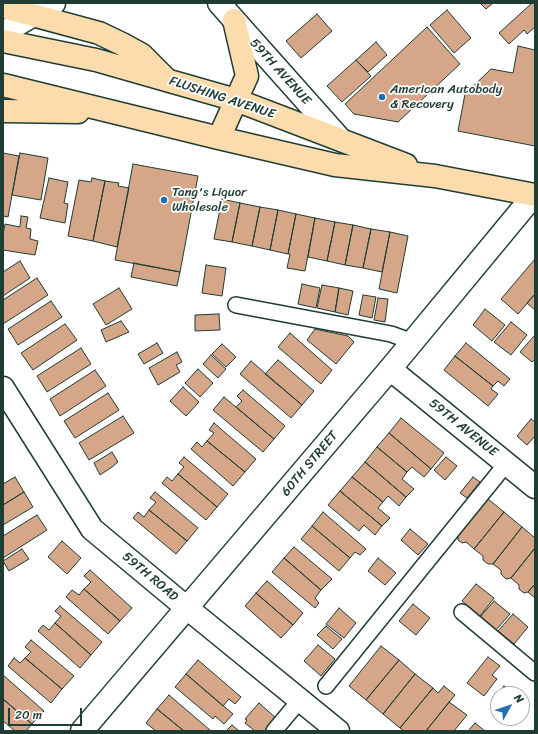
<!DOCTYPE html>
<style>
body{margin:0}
#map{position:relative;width:538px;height:734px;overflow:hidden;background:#fff;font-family:Sriracha,sans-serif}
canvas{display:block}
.frame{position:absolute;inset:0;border:4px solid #1f3d34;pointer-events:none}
.north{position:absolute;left:490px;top:686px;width:40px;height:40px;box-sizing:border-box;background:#fff;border:1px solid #a5b1ae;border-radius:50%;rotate:50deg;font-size:11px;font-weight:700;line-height:16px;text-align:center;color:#1f3d34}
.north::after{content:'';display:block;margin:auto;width:14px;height:18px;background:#1f6fb2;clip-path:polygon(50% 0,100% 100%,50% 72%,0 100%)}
.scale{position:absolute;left:8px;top:708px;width:74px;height:18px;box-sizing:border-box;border:2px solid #1f3d34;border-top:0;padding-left:5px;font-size:12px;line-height:14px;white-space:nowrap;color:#1f3d34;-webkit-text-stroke:3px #fff;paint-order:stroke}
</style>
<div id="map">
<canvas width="538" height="734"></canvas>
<div class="frame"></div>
<div class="north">N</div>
<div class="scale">20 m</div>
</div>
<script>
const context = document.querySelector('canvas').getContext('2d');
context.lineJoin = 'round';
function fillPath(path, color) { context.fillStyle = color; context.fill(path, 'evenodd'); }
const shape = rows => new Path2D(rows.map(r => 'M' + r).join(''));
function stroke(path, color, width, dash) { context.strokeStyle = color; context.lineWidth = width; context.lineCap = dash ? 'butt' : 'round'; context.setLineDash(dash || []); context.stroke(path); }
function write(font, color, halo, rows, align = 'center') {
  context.font = font + ' Sriracha,sans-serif'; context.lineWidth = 3.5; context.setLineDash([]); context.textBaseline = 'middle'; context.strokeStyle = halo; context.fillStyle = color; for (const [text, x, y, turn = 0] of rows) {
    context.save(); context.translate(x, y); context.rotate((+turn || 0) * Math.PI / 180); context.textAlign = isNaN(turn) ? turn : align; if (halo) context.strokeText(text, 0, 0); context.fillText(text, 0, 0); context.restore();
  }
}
const building = shape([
 [480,3,493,3,486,9,480,3],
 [532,3,535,3,535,27,527,34,524,30,509,44,499,33,532,3],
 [447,10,471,38,454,53,430,25,447,10],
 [317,14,332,31,301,58,286,41,317,14],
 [427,27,460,64,398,122,354,114,345,104,427,27],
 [376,42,387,55,368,72,356,60,376,42],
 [518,46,535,50,535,146,458,131,465,94,491,69,513,73,518,46],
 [356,60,371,76,342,102,327,86,356,60],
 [3,153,19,156,8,217,3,216,3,153],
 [20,153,48,158,41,200,12,195,20,153],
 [133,164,198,176,180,272,115,260,133,164],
 [49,178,68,182,64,203,68,204,65,223,40,218,49,178],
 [92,178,105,181,93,241,68,236,79,180,91,182,92,178],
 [105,181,119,183,118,186,129,188,117,247,93,241,105,181],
 [222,199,240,203,232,242,214,239,222,199],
 [240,203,260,207,252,246,232,242,240,203],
 [260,207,278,210,270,250,252,246,260,207],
 [278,210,296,214,288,254,270,250,278,210],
 [296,214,315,218,305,271,287,268,290,254,288,254,296,214],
 [21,216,28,217,26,228,31,229,30,239,38,241,35,255,3,250,3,234,5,224,20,227,21,216],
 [315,218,335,222,327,261,308,257,315,218],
 [335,222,353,225,345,265,327,261,335,222],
 [353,225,371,229,363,268,345,265,353,225],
 [371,229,390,232,382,272,363,268,371,229],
 [390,232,408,236,397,293,379,289,390,232],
 [535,259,535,294,518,314,501,299,535,259],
 [20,261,30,278,3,296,3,272,20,261],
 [134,263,180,272,177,286,131,277,134,263],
 [206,265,226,268,222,296,202,293,206,265],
 [37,278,48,295,3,324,3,300,37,278],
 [302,284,320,288,316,308,298,304,302,284],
 [322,285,339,288,335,312,317,308,322,285],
 [119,288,132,309,106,325,93,304,119,288],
 [339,288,353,291,348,315,335,312,339,288],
 [535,294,535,310,527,303,535,294],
 [363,295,376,297,372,318,359,315,363,295],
 [378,298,388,299,385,322,374,320,378,298],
 [51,301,62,317,18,345,8,329,51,301],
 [485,309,505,325,492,341,473,325,485,309],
 [219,314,220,330,195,331,195,315,219,314],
 [121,321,129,332,106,342,101,330,121,321],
 [511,322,527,335,511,355,494,342,511,322],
 [65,324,77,340,33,370,21,353,65,324],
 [315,329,348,336,354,342,336,364,307,340,315,329],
 [290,333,332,370,321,384,278,347,290,333],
 [535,335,535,359,532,362,520,352,535,335],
 [157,343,163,353,144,364,138,354,157,343],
 [466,343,510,379,504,386,498,381,493,386,455,356,466,343],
 [222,344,236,357,226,367,212,354,222,344],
 [81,348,91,364,47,392,37,376,81,348],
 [177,352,182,362,176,365,180,372,158,385,149,368,177,352],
 [211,355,226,369,218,378,203,364,211,355],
 [455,356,493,386,491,389,498,394,488,406,444,370,455,356],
 [278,360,314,391,302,405,265,374,278,360],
 [251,361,302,405,291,418,240,374,251,361],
 [198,369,213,383,200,397,185,383,198,369],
 [95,370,106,386,60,416,50,399,95,370],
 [183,387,199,402,186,416,170,401,183,387],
 [243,390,285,426,274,439,236,407,242,401,237,396,243,390],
 [108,393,119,410,75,438,64,421,108,393],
 [224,397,274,439,263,452,213,410,224,397],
 [123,416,134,433,89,460,79,443,123,416],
 [401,418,444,453,431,469,389,433,401,418],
 [531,419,535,422,535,436,527,445,517,436,531,419],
 [214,423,256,459,245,472,207,441,214,433,209,430,214,423],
 [389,433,431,469,424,477,412,467,407,472,377,447,389,433],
 [207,441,245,472,233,486,191,449,197,442,202,447,207,441],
 [377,447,407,472,402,479,414,489,406,497,365,462,377,447],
 [112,452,118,462,112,467,100,475,94,463,112,452],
 [184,457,228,494,217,507,178,474,184,467,179,463,184,457],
 [446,457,457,466,445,480,434,470,446,457],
 [365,462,406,497,399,506,388,496,383,502,352,477,365,462],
 [178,474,217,507,206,520,162,483,167,477,172,481,178,474],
 [15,477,24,492,3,505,3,484,15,477],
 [352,477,383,502,378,508,390,518,382,526,340,491,352,477],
 [473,477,480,482,467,498,460,493,473,477],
 [340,491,382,526,375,535,364,525,359,531,328,505,340,491],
 [24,492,33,507,3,525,3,505,24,492],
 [155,492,198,528,187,541,149,510,156,502,150,498,155,492],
 [488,499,504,512,474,549,466,542,462,543,458,540,458,536,488,499],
 [149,510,187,541,176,554,133,518,138,512,144,517,149,510],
 [323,512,366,549,360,555,355,552,350,558,312,526,323,512],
 [504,512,522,527,493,564,488,564,483,560,483,556,474,549,504,512],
 [37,515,47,530,3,558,3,536,37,515],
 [312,526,350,558,339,571,301,539,312,526],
 [522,527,535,538,535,548,511,578,506,579,501,574,501,570,493,564,522,527],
 [410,529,428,544,418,555,401,540,410,529],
 [62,541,81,558,67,574,48,557,62,541],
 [294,547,332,579,321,590,284,558,294,547],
 [535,548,535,584,528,592,524,593,519,589,519,585,511,578,535,548],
 [22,549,29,559,9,571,3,561,22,549],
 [284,558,321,590,315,598,319,603,315,608,272,572,284,558],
 [378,558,396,573,385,585,368,571,378,558],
 [90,570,132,608,120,621,84,589,91,582,84,576,90,570],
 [267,581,303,613,293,625,256,593,267,581],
 [476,584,494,598,480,616,462,601,476,584],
 [535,584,535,598,528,592,535,584],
 [84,589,120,621,108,634,66,597,72,590,79,595,84,589],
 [256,593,293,625,281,638,245,606,256,593],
 [494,601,510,614,496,630,480,617,494,601],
 [413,604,430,618,416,635,399,621,413,604],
 [60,606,102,642,91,655,55,623,61,616,55,611,60,606],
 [339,608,356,623,344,638,326,624,339,608],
 [513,614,528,627,514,644,498,631,513,614],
 [55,623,91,655,80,668,38,631,43,625,49,630,55,623],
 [326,626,342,639,333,649,317,635,326,626],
 [31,640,74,676,62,689,25,658,31,652,25,647,31,640],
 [318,645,335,659,321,676,304,661,318,645],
 [381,646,399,660,366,700,349,686,381,646],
 [488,657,500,666,492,675,497,679,484,696,467,683,488,657],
 [14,658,20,663,25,658,62,689,51,703,8,666,14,658],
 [198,660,241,697,235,704,229,699,223,706,186,674,198,660],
 [399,660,415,674,383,714,366,700,399,660],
 [186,674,233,714,224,724,215,716,213,719,175,687,186,674],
 [415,674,433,688,400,728,383,714,415,674],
 [3,675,44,711,32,724,3,699,3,675],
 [444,686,455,695,426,731,404,731,400,728,433,688,438,693,444,686],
 [504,686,514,694,498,694,498,707,491,702,504,686],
 [169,695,211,731,184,731,157,709,169,695],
 [3,699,32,724,26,731,15,731,3,721,3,699],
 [449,702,467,715,454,731,426,731,449,702],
 [259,703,277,719,267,731,255,731,245,723,247,720,245,719,259,703],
 [157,709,184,731,156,731,146,723,157,709],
 [475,723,485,731,468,731,475,723],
 [232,725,239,731,226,731,232,725]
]);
const service = shape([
 [236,305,391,334,413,342],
 [462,612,535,673],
 [326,686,506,464],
 [274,731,300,700]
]);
const minor = shape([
 [219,3,341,140],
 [3,33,54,3],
 [390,369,535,487],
 [3,388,92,529,187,608,338,731],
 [82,731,390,369,534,195]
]);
const primary = shape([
 [3,7,99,33,122,44,142,55,165,78],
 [3,41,96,60,236,100,406,165],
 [3,85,219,138,335,165,435,176,535,195],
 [3,111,78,112],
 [219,138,247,76,234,20]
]);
const markers = [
 [382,97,4,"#1f6fb2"],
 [164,200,4,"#1f6fb2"]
];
const streetNames = [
 ["59TH AVENUE",280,72,48],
 ["FLUSHING AVENUE",222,98,18],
 ["59TH AVENUE",463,428,39],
 ["60TH STREET",310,464,-50],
 ["59TH ROAD",150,577,40]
];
const poiNames = [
 ["American Autobody",390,90],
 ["& Recovery",390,105],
 ["Tang's Liquor",172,193],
 ["Wholesale",172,208]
];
fillPath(building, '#d5a687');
stroke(building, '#1f3d34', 1);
stroke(service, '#1f3d34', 18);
stroke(minor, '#1f3d34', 25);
stroke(primary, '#1f3d34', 25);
stroke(service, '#fff', 15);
stroke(minor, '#fff', 22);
stroke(primary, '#fcdcac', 22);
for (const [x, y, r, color] of markers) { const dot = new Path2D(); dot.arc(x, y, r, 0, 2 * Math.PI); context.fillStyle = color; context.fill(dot); stroke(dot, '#fff', 1.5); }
write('13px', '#1f3d34', '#fff', streetNames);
write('13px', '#1f3d34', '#fff', poiNames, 'left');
</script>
